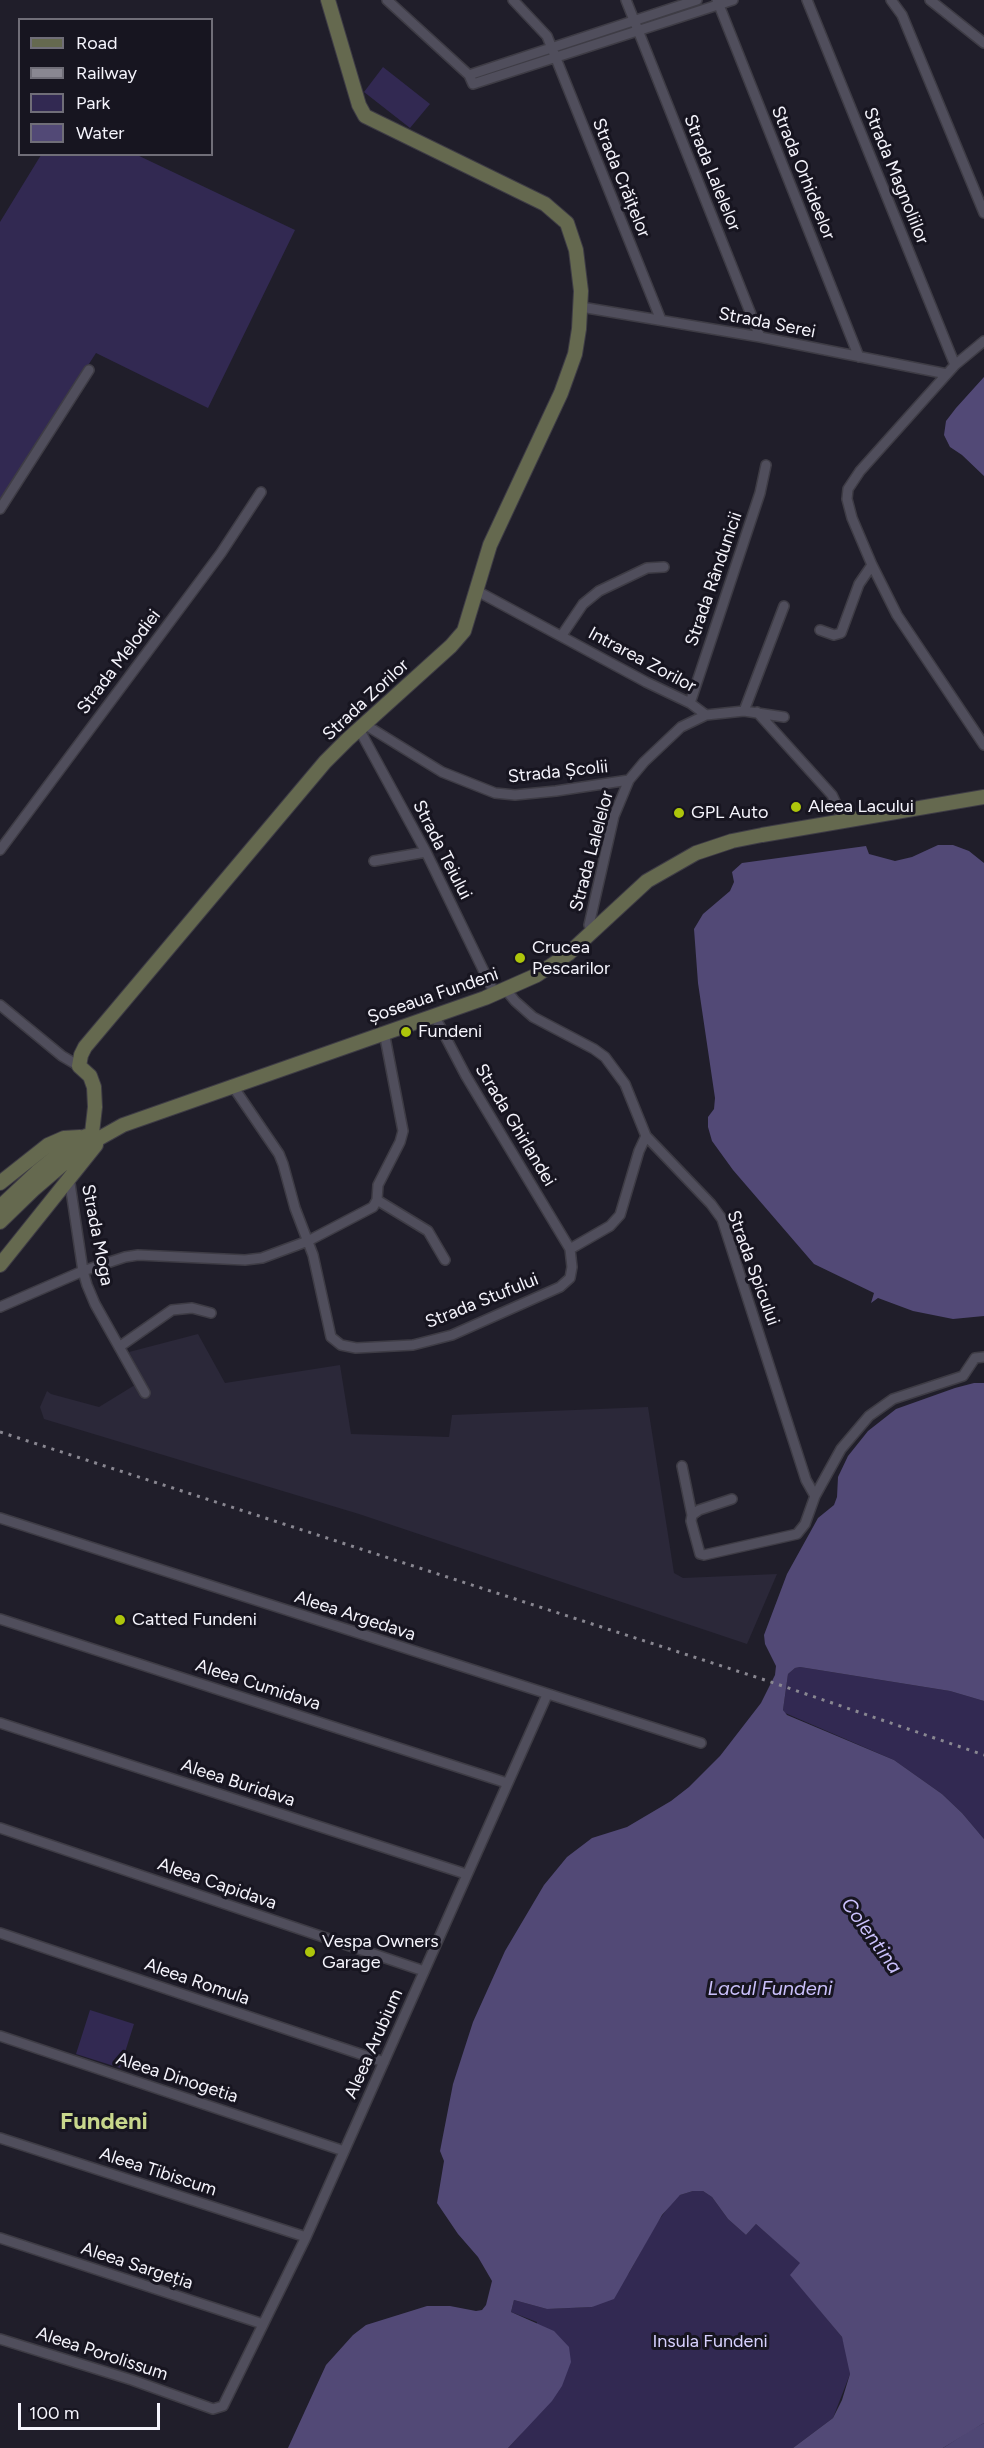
<!DOCTYPE html>
<meta charset="utf-8">
<style>
body{margin:0}
#map{position:relative;width:984px;height:2448px;overflow:hidden;background:#201e2a;font-family:Figtree,sans-serif}
canvas{display:block}
.legend{position:absolute;left:18px;top:18px;width:195px;height:138px;box-sizing:border-box;background:#171520;border:2px solid #706e78;margin:0;padding:8px 10px;list-style:none;font-size:18px;color:#f5f4fc}
.legend li{display:flex;align-items:center;gap:12px;height:30px}
.legend b{width:30px;border:2px solid #706e78}
.scale{position:absolute;left:18px;top:2403px;width:142px;height:27px;box-sizing:border-box;border:3px solid #f5f4fc;border-top:0;padding-left:8px;font-size:18px;line-height:21px;white-space:nowrap;color:#f5f4fc;-webkit-text-stroke:4px #171520;paint-order:stroke}
</style>
<div id="map">
<canvas width="984" height="2448"></canvas>
<ul class="legend">
<li><b style="height:8px;background:#65694f"></b>Road</li>
<li><b style="height:8px;background:#898791"></b>Railway</li>
<li><b style="height:16px;background:#322952"></b>Park</li>
<li><b style="height:16px;background:#524976"></b>Water</li>
</ul>
<div class="scale">100 m</div>
</div>
<script>
const context = document.querySelector('canvas').getContext('2d');
context.lineJoin = 'round';
function fillPath(path, color) { context.fillStyle = color; context.fill(path, 'evenodd'); }
const shape = rows => new Path2D(rows.map(r => 'M' + r).join(''));
function stroke(path, color, width, dash) { context.strokeStyle = color; context.lineWidth = width; context.lineCap = dash ? 'butt' : 'round'; context.setLineDash(dash || []); context.stroke(path); }
function write(font, color, halo, rows, align = 'center') {
  context.font = font + ' Figtree,sans-serif'; context.lineWidth = 6; context.setLineDash([]); context.textBaseline = 'middle'; context.strokeStyle = halo; context.fillStyle = color; for (const [text, x, y, turn = 0] of rows) {
    context.save(); context.translate(x, y); context.rotate((+turn || 0) * Math.PI / 180); context.textAlign = isNaN(turn) ? turn : align; if (halo) context.strokeText(text, 0, 0); context.fillText(text, 0, 0); context.restore();
  }
}
const built = shape([
 [198,1334,225,1383,340,1365,351,1434,449,1437,452,1415,648,1407,674,1573,683,1578,777,1574,747,1644,359,1514,44,1419,40,1407,47,1391,51,1394,99,1407,143,1380,129,1352]
]);
const green = shape([
 [383,67,430,104,410,128,364,92],
 [135,154,295,230,208,408,96,353,0,501,0,222,41,155],
 [800,1667,950,1691,984,1701,984,1839,962,1813,942,1794,894,1760,785,1713,783,1710,788,1674,795,1668],
 [90,2010,134,2024,120,2068,76,2054],
 [693,2191,703,2191,712,2197,728,2219,746,2235,756,2224,801,2263,791,2275,842,2337,848,2356,850,2374,833,2418,793,2448,508,2448,522,2433,537,2322,511,2312,514,2300,547,2309,592,2307,629,2273,656,2224,673,2201,680,2195]
]);
const forest = shape([
 [984,2423,984,2448,943,2448,971,2430]
]);
const water = shape([
 [984,377,984,476,962,455,950,447,944,435,946,421,956,408],
 [938,845,953,845,969,851,984,863,984,1316,953,1319,913,1311,878,1298,871,1303,874,1293,814,1264,733,1170,712,1141,708,1127,708,1117,714,1109,715,1098,698,983,694,929,703,914,730,891,734,882,732,872,742,863,866,846,869,854,895,861,912,857],
 [974,1383,984,1383,984,1701,950,1691,800,1667,795,1668,788,1674,783,1710,787,1715,894,1760,942,1794,962,1813,984,1839,984,2423,943,2448,793,2448,833,2418,842,2400,850,2374,842,2337,790,2275,800,2263,756,2224,746,2235,728,2219,712,2197,703,2191,693,2191,680,2195,662,2215,614,2299,592,2307,547,2309,514,2300,511,2312,554,2331,569,2347,571,2362,562,2386,552,2401,508,2448,288,2448,326,2365,353,2335,366,2325,427,2306,450,2306,476,2311,482,2310,486,2305,492,2281,478,2257,458,2234,437,2203,444,2161,440,2151,453,2084,473,2022,505,1951,544,1885,567,1857,592,1838,627,1827,671,1801,689,1787,720,1756,761,1703,775,1675,776,1666,765,1644,764,1635,787,1574,818,1518,834,1505,837,1497,838,1477,848,1456,868,1431,896,1409,955,1388]
]);
const street = shape([
 [387,0,469,75,473,84,733,0],
 [513,0,547,36,661,320],
 [626,0,760,337],
 [717,0,859,357],
 [807,0,955,365],
 [891,0,902,15,984,213],
 [930,0,984,43],
 [469,75,697,0],
 [581,307,760,337,947,374],
 [984,341,955,365,860,471,848,489,847,499,852,518,872,565,897,615,984,745],
 [0,509,89,370],
 [477,591,646,682,690,703,706,715],
 [820,630,834,635,841,633,859,584,872,565],
 [562,635,583,604,599,591,647,568,664,567],
 [690,703,760,493,766,465],
 [744,711,784,606],
 [757,712,832,795,844,821],
 [364,724,442,772,495,793,515,795,556,791,629,780],
 [359,729,426,852,492,988],
 [0,850,221,553,261,492],
 [374,861,426,852],
 [589,925,614,816,629,780,644,762,681,727,706,715,744,711,784,717],
 [506,990,515,1001,533,1017,594,1049,605,1057,625,1084,646,1136,711,1204,722,1219,806,1480,815,1496],
 [0,1005,62,1056,79,1066],
 [232,1085,279,1154,283,1164,295,1208,313,1255,331,1337,341,1345,356,1348,413,1345,452,1335,560,1287,570,1278,572,1267,570,1249,466,1076,434,1015],
 [69,1177,83,1271,87,1285,95,1304,145,1393],
 [377,1200,428,1231,445,1260],
 [570,1249,610,1226,620,1215,639,1151,646,1136],
 [0,1307,83,1271,125,1257,138,1255,245,1260,262,1258,308,1241,373,1207,377,1200,378,1185,400,1142,403,1131,384,1032],
 [119,1347,172,1310,192,1308,211,1313],
 [682,1466,692,1515],
 [732,1499,699,1510,692,1515,691,1521,700,1554,704,1555,797,1534,805,1524,815,1496,841,1449,869,1416,893,1399,963,1376,975,1358,984,1357],
 [0,1518,701,1743],
 [0,1619,507,1783],
 [0,1723,466,1874],
 [0,1828,424,1971],
 [0,1933,384,2062],
 [0,2036,344,2151],
 [0,2138,306,2237],
 [0,2238,263,2324],
 [0,2339,132,2380,213,2409,223,2406,306,2237,547,1695]
]);
const secondary = shape([
 [92,1133,95,1107,94,1087,90,1076,79,1066,81,1055,85,1047,325,762,348,739,451,646,464,631,490,545,561,393,575,354,579,329,581,291,576,250,567,223,545,204,365,116,359,105,328,0],
 [0,1183,48,1145,64,1138,80,1137],
 [0,1207,37,1172,69,1146,86,1136],
 [0,1222,33,1190,82,1148,123,1125,485,998,537,975,568,954,647,881,696,853,732,841,762,835,984,797],
 [0,1265,96,1145]
]);
const rail = shape([
 [0,1432,768,1681,984,1755]
]);
const markers = [
 [796,807,6,"#aec60b"],
 [679,813,6,"#aec60b"],
 [520,958,6,"#aec60b"],
 [406,1032,6,"#aec60b"],
 [120,1620,6,"#aec60b"],
 [310,1952,6,"#aec60b"]
];
const streetNames = [
 ["Strada Lalelelor",712,173,68],
 ["Strada Orhideelor",803,173,68],
 ["Strada Magnoliilor",896,176,68],
 ["Strada Crăițelor",621,178,68],
 ["Strada Serei",767,323,11],
 ["Strada Rândunicii",714,579,-71],
 ["Intrarea Zorilor",642,660,28],
 ["Strada Melodiei",119,662,-53],
 ["Strada Zorilor",366,700,-43],
 ["Strada Școlii",558,772,-6],
 ["Strada Teiului",442,850,63],
 ["Strada Lalelelor",592,851,-75],
 ["Șoseaua Fundeni",433,996,-19],
 ["Strada Ghirlandei",515,1125,59],
 ["Strada Moga",97,1235,79],
 ["Strada Spicului",753,1268,70],
 ["Strada Stufului",482,1301,-22],
 ["Aleea Argedava",355,1616,18],
 ["Aleea Cumidava",258,1685,18],
 ["Aleea Buridava",238,1783,18],
 ["Aleea Capidava",217,1884,19],
 ["Aleea Romula",197,1982,19],
 ["Aleea Arubium",374,2044,-66],
 ["Aleea Dinogetia",177,2078,18],
 ["Aleea Tibiscum",158,2172,18],
 ["Aleea Sargeția",137,2266,18],
 ["Aleea Porolissum",102,2354,18]
];
const poiNames = [
 ["Aleea Lacului",808,807],
 ["GPL Auto",691,813],
 ["Crucea",532,948],
 ["Pescarilor",532,969],
 ["Fundeni",418,1032],
 ["Catted Fundeni",132,1620],
 ["Vespa Owners",322,1942],
 ["Garage",322,1963]
];
const parkNames = [
 ["Insula Fundeni",710,2342]
];
const waterNames = [
 ["Colentina",871,1936,54],
 ["Lacul Fundeni",770,1989]
];
const districtNames = [
 ["Fundeni",104,2122]
];
fillPath(built, '#2b2839');
fillPath(green, '#322952');
fillPath(forest, '#4f4774');
fillPath(water, '#524976');
stroke(street, '#3e3c45', 12);
stroke(secondary, '#3e3c45', 16);
stroke(street, '#504e5c', 9);
stroke(secondary, '#65694f', 14);
stroke(rail, '#898791', 3, [3, 6]);
for (const [x, y, r, color] of markers) { const dot = new Path2D(); dot.arc(x, y, r, 0, 2 * Math.PI); context.fillStyle = color; context.fill(dot); stroke(dot, '#171520', 2); }
write('18px', '#f5f4fc', '#171520', streetNames);
write('18px', '#f5f4fc', '#171520', poiNames, 'left');
write('18px', '#d8d2ff', '#171520', parkNames);
write('italic 20px', '#cbc1fc', '#171520', waterNames);
write('bold 24px', '#c8d78c', '#171520', districtNames);
</script>
